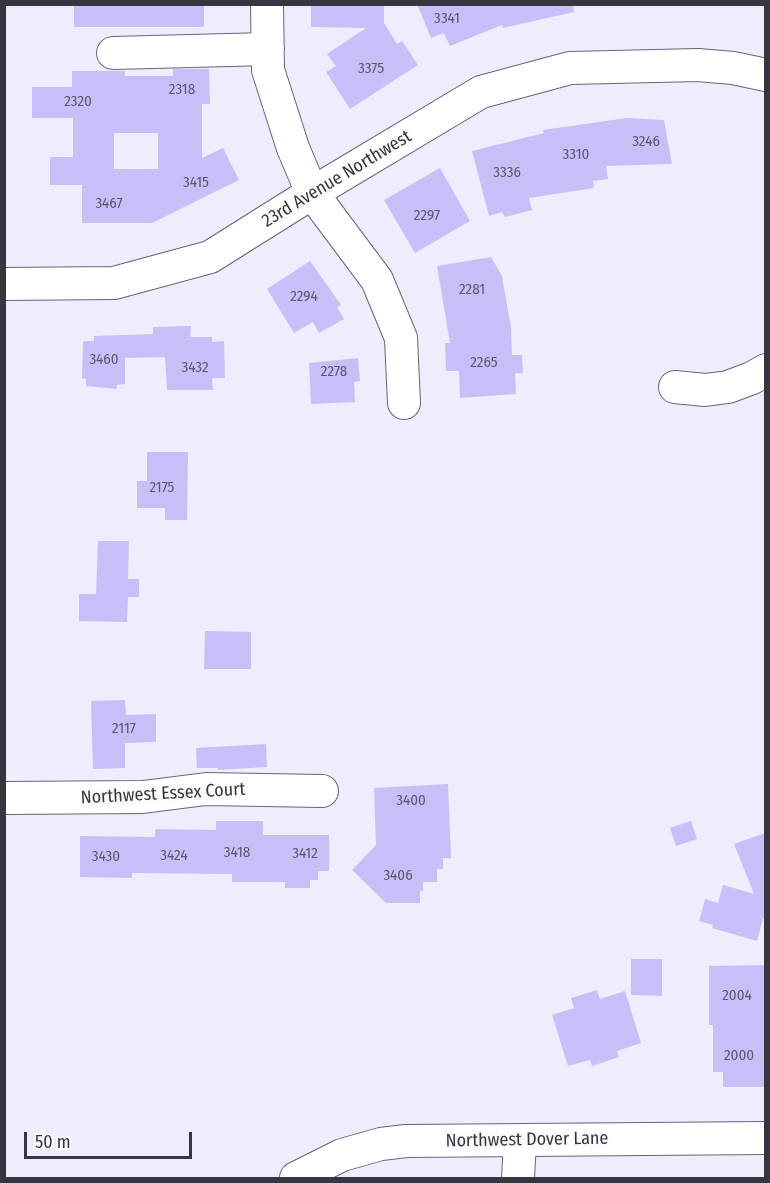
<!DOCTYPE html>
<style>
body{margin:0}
#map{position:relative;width:770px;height:1183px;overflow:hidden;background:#eeecfd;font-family:"Fira Sans Condensed",sans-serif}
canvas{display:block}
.frame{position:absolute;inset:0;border:6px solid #373540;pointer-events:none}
.scale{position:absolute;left:24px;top:1132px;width:168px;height:27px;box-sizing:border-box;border:3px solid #373540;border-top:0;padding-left:8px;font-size:18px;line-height:21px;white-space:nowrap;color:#373540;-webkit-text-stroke:4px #fbfbfb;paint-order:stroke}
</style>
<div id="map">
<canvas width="770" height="1183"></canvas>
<div class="frame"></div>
<div class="scale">50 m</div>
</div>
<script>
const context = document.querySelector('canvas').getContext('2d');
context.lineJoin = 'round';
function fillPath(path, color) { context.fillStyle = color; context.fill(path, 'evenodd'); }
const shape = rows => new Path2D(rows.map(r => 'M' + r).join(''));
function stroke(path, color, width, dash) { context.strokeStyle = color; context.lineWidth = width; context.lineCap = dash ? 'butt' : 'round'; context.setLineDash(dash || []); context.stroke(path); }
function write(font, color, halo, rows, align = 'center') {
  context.font = font + ' "Fira Sans Condensed",sans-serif'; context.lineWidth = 4.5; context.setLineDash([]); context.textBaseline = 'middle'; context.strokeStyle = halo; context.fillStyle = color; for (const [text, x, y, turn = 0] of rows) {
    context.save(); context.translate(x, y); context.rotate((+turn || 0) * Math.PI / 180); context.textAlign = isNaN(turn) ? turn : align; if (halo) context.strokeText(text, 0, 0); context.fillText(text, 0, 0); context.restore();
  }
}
const building = shape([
 [74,4,204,4,204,27,74,27],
 [311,4,384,4,384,23,397,44,402,41,418,65,350,109,326,72,336,66,327,54,366,28,311,27],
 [417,4,573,4,574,12,503,28,502,25,450,46,444,33,431,38],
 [173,69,209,69,210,104,202,104,202,158,223,148,239,180,152,223,82,223,82,185,50,185,50,157,73,157,73,118,32,118,32,87,72,87,72,71,125,71,125,76,173,76],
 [114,133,158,133,158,169,114,169],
 [627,118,664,120,672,164,606,166,608,179,593,181,594,188,529,198,532,210,505,217,502,212,489,216,472,151,544,133,543,130],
 [440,168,470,221,415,253,384,200],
 [491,257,502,276,511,328,512,355,522,355,523,373,515,373,516,394,460,398,459,371,446,371,445,343,450,343,437,266],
 [310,261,341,305,337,307,344,319,319,333,313,322,294,333,267,289],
 [191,326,190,337,212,337,212,342,224,341,225,378,212,378,213,390,167,390,165,357,125,358,125,384,117,385,117,389,86,386,86,379,82,378,83,341,94,341,94,336,153,334,153,327],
 [358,358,360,381,354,382,355,402,311,404,309,363],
 [147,452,188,452,187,520,165,520,165,508,137,508,137,481,147,481],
 [98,541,129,541,128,579,139,579,139,597,128,597,127,622,79,621,79,594,96,594],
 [205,631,251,632,251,669,204,669],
 [125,700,126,715,156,714,156,742,125,743,125,768,93,769,91,701],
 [266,744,267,767,218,770,218,768,197,768,196,748],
 [448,784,451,858,443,858,443,869,437,869,437,882,423,882,423,891,420,891,420,903,386,903,352,870,376,845,374,788],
 [216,821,263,821,263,835,329,835,329,871,318,871,318,880,310,880,310,888,285,888,285,882,232,882,232,874,132,873,132,878,80,877,80,836,155,837,155,829,216,830],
 [691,821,697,839,676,846,670,828],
 [765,833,765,920,763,918,757,941,712,928,713,925,699,921,705,899,718,903,723,885,754,894,734,844],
 [631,959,662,959,662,996,631,995],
 [765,965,765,1087,723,1087,723,1072,713,1072,713,1025,709,1025,709,966],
 [597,990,600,999,625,991,641,1043,617,1051,619,1057,592,1066,590,1060,568,1066,552,1015,574,1008,571,998]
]);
const minor = shape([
 [267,4,268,70,293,148,312,193,377,280,401,338,404,403],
 [113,53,268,49],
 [4,284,114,283,210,257,312,193,481,92,570,68,698,65,733,68,766,75],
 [675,387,705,390,728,387,752,378,766,370],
 [4,798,143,797,206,789,322,791],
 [296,1178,342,1155,381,1144,406,1141,766,1138],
 [518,1178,520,1141]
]);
const numberNames = [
 ["3341",447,19],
 ["3375",371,69],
 ["2318",182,90],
 ["2320",78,102],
 ["3246",646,142],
 ["3310",576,155],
 ["3336",507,173],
 ["3415",196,183],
 ["3467",109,204],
 ["2297",427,216],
 ["2281",472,290],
 ["2294",304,297],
 ["3460",104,360],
 ["2265",484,363],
 ["3432",195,368],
 ["2278",334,372],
 ["2175",162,488],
 ["2117",124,729],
 ["3400",411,801],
 ["3418",237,853],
 ["3412",305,854],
 ["3424",174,856],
 ["3430",106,857],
 ["3406",398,876],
 ["2004",737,996],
 ["2000",739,1056]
];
const streetNames = [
 ["23rd Avenue Northwest",337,179,-31],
 ["Northwest Essex Court",163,794,-3],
 ["Northwest Dover Lane",527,1140,-1]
];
fillPath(building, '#c7c0f8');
stroke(minor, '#67647c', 34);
stroke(minor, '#fff', 32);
write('15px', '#5b586e', null, numberNames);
write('18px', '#373540', '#fbfbfb', streetNames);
</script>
